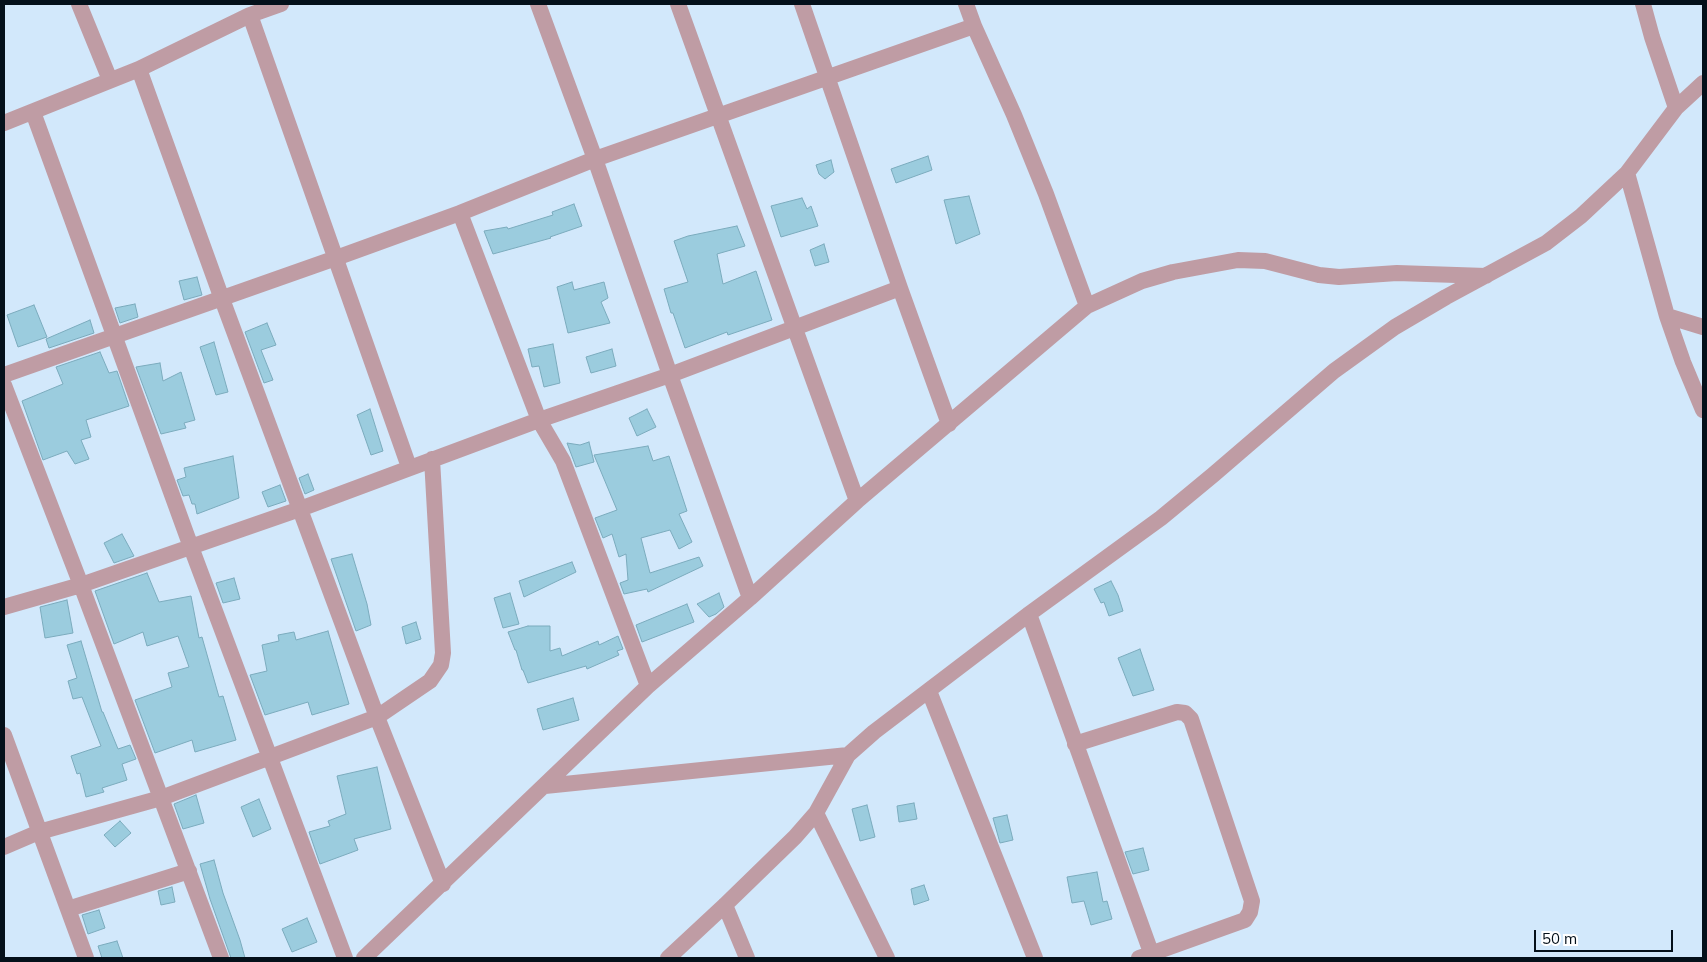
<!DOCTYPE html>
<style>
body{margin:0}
#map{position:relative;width:1707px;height:962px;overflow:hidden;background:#d2e8fb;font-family:Mulish,sans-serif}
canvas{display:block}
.frame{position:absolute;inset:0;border:5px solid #04101a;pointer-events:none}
.scale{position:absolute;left:1534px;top:930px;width:139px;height:22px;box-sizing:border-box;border:2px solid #04101a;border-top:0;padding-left:6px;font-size:15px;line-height:18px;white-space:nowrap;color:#04101a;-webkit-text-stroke:4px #fff;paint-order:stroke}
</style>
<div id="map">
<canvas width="1707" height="962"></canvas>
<div class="frame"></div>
<div class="scale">50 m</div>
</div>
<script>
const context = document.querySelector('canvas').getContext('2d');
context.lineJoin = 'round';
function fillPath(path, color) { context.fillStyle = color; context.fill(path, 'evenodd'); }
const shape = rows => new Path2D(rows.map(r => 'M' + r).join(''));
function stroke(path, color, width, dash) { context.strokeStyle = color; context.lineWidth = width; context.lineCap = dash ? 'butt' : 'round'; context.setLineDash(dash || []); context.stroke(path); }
const building = shape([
 [928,156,932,170,896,183,891,169,928,156],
 [831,160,834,172,825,179,819,174,816,165,831,160],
 [969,196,980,234,956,244,944,200,969,196],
 [802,198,807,209,811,206,818,226,781,237,771,206,802,198],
 [574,204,582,226,550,237,551,238,493,254,484,231,507,227,508,229,553,215,552,212,574,204],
 [737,226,745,246,717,254,723,284,756,271,772,320,728,335,727,332,685,348,673,313,671,313,664,289,688,282,674,241,688,236,737,226],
 [824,244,829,262,815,266,810,250,824,244],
 [197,277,202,295,184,300,179,281,197,277],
 [572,282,574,290,604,282,608,298,601,302,610,323,568,333,557,287,572,282],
 [135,304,138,317,120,323,115,308,135,304],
 [34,305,47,337,18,347,7,315,34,305],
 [90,320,94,333,49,348,46,339,90,320],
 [267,323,276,345,261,350,273,380,264,383,245,332,267,323],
 [214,342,228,392,216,395,200,347,214,342],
 [553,344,560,383,544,387,539,366,532,367,528,349,553,344],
 [612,349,616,366,591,373,586,357,612,349],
 [100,352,109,373,117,371,129,406,86,420,91,437,81,440,89,459,75,464,67,451,43,460,22,401,63,384,56,367,100,352],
 [160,363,163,381,181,372,195,420,184,423,186,428,161,434,136,367,160,363],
 [370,409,383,451,371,455,357,415,370,409],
 [647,409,656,427,637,436,629,418,647,409],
 [589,442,594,462,576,467,567,443,580,445,589,442],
 [648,446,653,461,669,456,687,511,679,514,692,542,679,549,670,530,641,538,650,573,699,557,703,566,648,592,647,589,624,594,620,583,628,580,626,554,619,557,612,534,603,538,595,518,617,510,594,455,648,446],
 [233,456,239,498,197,514,195,504,192,504,189,495,183,496,177,480,186,477,184,468,233,456],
 [308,474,314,490,305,494,299,478,308,474],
 [280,485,286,501,268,507,262,492,280,485],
 [122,534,134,556,114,563,104,543,122,534],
 [352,554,367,604,371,625,356,631,331,559,352,554],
 [572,562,576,572,524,597,519,581,572,562],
 [147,573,159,602,191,596,199,638,202,637,219,697,223,696,236,740,195,752,192,740,155,753,135,700,172,687,168,673,189,667,178,636,147,646,143,632,114,644,95,591,147,573],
 [234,578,240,599,223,603,216,583,234,578],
 [1111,581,1118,595,1123,611,1109,616,1104,602,1101,603,1094,589,1111,581],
 [510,593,519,624,503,628,494,598,510,593],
 [719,593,724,607,716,614,709,617,697,604,719,593],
 [67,600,73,633,45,638,40,607,67,600],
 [687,604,694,622,642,642,636,625,687,604],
 [416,622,421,639,406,644,402,627,416,622],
 [528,626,550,626,550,651,560,648,562,656,598,641,599,645,618,636,623,649,617,651,619,655,587,669,586,666,528,683,523,670,522,670,516,650,515,650,508,632,528,626],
 [328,631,349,704,312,715,308,702,265,715,250,675,267,671,262,645,279,641,278,635,294,632,296,640,328,631],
 [81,641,102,712,103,712,118,749,130,745,136,759,122,764,127,780,102,788,104,792,86,797,80,773,77,774,71,756,101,746,82,697,73,699,68,681,77,678,67,645,81,641],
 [1140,649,1154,690,1133,696,1118,658,1140,649],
 [573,698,579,720,543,730,537,709,573,698],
 [377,767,391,829,354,839,358,850,320,864,309,832,330,826,328,821,346,814,337,776,377,767],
 [196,795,204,823,183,829,174,804,196,795],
 [259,799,271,829,253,837,241,807,259,799],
 [914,803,917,819,899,822,897,806,914,803],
 [867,805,875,837,860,841,852,809,867,805],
 [1007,815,1013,840,1000,843,993,818,1007,815],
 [120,821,131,833,115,847,104,835,120,821],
 [1143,848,1149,870,1133,874,1125,852,1143,848],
 [214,860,223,893,240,940,245,958,231,958,210,899,200,864,214,860],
 [1097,872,1103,902,1107,901,1112,919,1091,925,1084,901,1072,903,1067,877,1097,872],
 [924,885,929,900,914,905,911,889,924,885],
 [172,887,175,902,161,905,158,891,172,887],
 [99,910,105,928,88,934,82,915,99,910],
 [307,918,317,942,292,952,282,929,307,918],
 [117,941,123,958,102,958,98,946,117,941]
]);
const street = shape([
 [79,4,110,80],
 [538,4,595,159,670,375,750,598],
 [678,4,857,501],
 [802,4,900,288,949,424],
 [966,4,974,26,1014,115,1046,194,1087,306],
 [1643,4,1652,37,1676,108],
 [250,15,409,467],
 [139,69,222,299,377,717,443,884],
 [33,112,191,547,345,958],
 [4,123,139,69,250,15,281,4],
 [1627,173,1667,316,1683,362,1703,410],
 [460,213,539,420,563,461,648,686],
 [1667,316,1703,327],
 [4,375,336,258,460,213,595,159,974,26],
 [4,385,81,585,221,958],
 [4,607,81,585,300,509,539,420,670,375,900,288],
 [1029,614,1153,958],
 [929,691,1035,958],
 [4,735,86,958],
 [1075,744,1177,712,1185,713,1191,719,1252,901,1250,912,1245,920,1139,958],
 [545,786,848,755],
 [816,813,887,958],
 [4,847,39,832,161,798,377,717,430,681,441,665,443,653,432,459],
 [725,905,747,958],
 [68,909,189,871],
 [364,958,648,686,750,598,857,501,1087,306,1142,281,1173,272,1238,260,1265,261,1319,275,1339,277,1397,273,1486,276],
 [668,958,725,905,795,837,816,813,848,755,874,732,1029,614,1161,518,1213,475,1334,371,1395,327,1446,297,1546,243,1581,216,1627,173,1676,108,1703,83]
]);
fillPath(building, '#9bccde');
stroke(building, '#7babbd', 1);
stroke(street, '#bf9ca4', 16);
</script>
